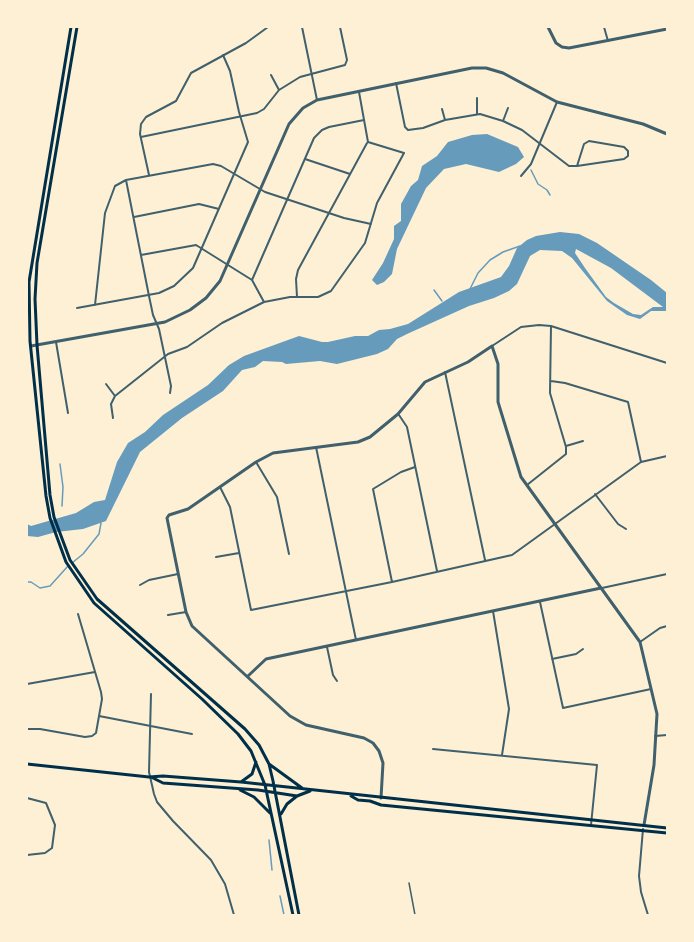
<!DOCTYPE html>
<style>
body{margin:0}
#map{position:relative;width:694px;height:942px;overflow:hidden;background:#fdf0d5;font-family:"Exo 2",sans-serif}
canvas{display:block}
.frame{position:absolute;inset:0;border:28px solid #fdf0d5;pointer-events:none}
</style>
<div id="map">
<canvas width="694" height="942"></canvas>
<div class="frame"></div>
</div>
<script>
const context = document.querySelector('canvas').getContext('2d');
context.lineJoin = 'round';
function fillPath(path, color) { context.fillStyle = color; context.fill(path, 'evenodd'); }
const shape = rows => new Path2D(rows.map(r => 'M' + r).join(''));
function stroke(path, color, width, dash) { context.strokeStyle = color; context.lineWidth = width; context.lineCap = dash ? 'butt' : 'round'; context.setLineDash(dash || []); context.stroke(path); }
const water = shape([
 [487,134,518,147,524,157,516,164,499,172,466,164,444,169,426,188,397,249,392,274,384,282,377,285,372,280,383,263,394,239,394,226,401,221,401,204,411,186,418,180,422,166,437,156,448,142,472,135],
 [560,232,579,234,597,243,651,280,667,293,667,311,651,311,640,319,627,315,607,301,572,258,562,251,540,250,530,256,517,284,509,291,494,298,469,306,407,334,397,339,388,349,377,354,337,364,320,361,286,364,282,362,263,361,255,367,242,370,223,391,182,418,140,452,106,521,83,529,56,532,38,537,27,536,27,524,31,526,76,513,94,502,105,500,117,462,128,443,145,432,163,415,208,385,229,365,244,356,299,336,322,342,328,342,355,336,368,336,379,330,390,329,408,324,459,292,501,277,509,266,517,248,527,240,536,236],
 [576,249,611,268,663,307,653,307,641,315,633,314,614,303,606,297,585,268,575,253]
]);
const stream = shape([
 [531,170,538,184,547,190,550,195],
 [470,289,478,273,490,260,503,252,520,246],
 [434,290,442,301],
 [60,464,63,487,62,506],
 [72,563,83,554,99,534,101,523],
 [27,582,31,582,40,588,50,586,68,566],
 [269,840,272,870],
 [280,896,284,915]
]);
const pedestrian = shape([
 [409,883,415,915]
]);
const minor = shape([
 [302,27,317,100],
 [604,27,608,41],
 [271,75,279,90],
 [396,83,405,127,408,130,423,128,445,120,480,114,503,121,522,130,569,166,577,166,624,159,628,156,628,151,624,147,589,141,584,144,577,166],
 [359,92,368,142],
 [477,98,477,114],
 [442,109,445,120],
 [503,121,508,108],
 [141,137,257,113,264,109,279,90,300,77,345,65,347,60,340,27],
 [305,159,350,174],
 [149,175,140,134,141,124,146,117,176,101,191,73,246,43,268,27],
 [521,176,531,164,557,102],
 [126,180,149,296,153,315,159,329,171,386,170,393],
 [134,217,199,204,219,209],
 [141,255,196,245,252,280,264,302],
 [252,280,314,138,322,130,329,127,364,120],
 [297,297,296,279,298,270,367,143],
 [95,305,105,213,115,186,126,180,213,164,221,166,265,192,344,218,371,224],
 [77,308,159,293,174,286,193,268,248,142,239,112,230,71,223,55],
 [56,342,68,413],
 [492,346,521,327,539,325,551,326,667,363],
 [445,372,485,560],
 [551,381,565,383,628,402,641,462],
 [106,384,115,396],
 [399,415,407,427,437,571],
 [113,418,111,404,115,396,168,354,187,347,222,323,264,302,290,297,318,297,331,291,365,243,377,203,404,153,368,142],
 [566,446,583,441],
 [316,447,356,640],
 [256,462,277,497,289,554],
 [527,485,566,454,566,447,550,393,551,326],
 [220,487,230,507,251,610,392,582,512,555,641,462,667,456],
 [595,494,618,524,626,529],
 [216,557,239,553],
 [392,582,373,489,401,472,415,467],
 [140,585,149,580,178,574],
 [602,588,667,574],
 [540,602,563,708,651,689],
 [493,611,509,709,502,755],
 [168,615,186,612],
 [640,642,660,628,667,626],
 [327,647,333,675,337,681],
 [552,659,576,654,583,649],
 [27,684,95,672],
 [151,694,149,772,154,794,157,802,173,821,211,860,225,884,234,915],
 [99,716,192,734],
 [27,729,40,729,85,737,92,736,96,733,102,699,101,692,78,614],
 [655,736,667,735],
 [433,749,597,765,591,825],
 [27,798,46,803,55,825,52,848,45,853,27,855],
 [643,829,639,876,641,892,648,915]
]);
const tertiary = shape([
 [548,27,556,43,562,47,569,48,667,29],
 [31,346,165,322,190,310,206,298,220,281,289,124,303,108,317,100,472,68,486,68,503,73,557,102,643,124,667,134],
 [248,676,266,659,601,588],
 [381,798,383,763,379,751,373,743,364,738,306,725,290,716,192,626,186,612,167,518,169,515,188,509,256,462,273,453,358,442,370,437,398,414,425,382,468,362,492,346,498,364,498,402,521,477,640,642,657,714,654,765,644,825]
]);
const secondary = shape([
 [71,27,29,282,30,341,46,496,50,518,66,562,94,603,202,699,238,734,251,751,265,785,293,915],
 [77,27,37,263,35,299,37,345,50,495,54,517,70,560,97,599,245,729,259,745,269,764,273,781,299,915],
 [27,764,149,777,163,776,241,782,667,828],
 [269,764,302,788],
 [151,777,163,783,258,790,297,796,310,791],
 [241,782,252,774,256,762],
 [240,790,254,797,270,813],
 [351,796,358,800,370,801,381,805,667,833],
 [281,814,287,804,297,796]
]);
fillPath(water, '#669bbc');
stroke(stream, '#669bbc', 1.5);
stroke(pedestrian, '#3f606c', 1.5);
stroke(minor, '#3f606c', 2);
stroke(tertiary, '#3f606c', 3);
stroke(secondary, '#003049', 3);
</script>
